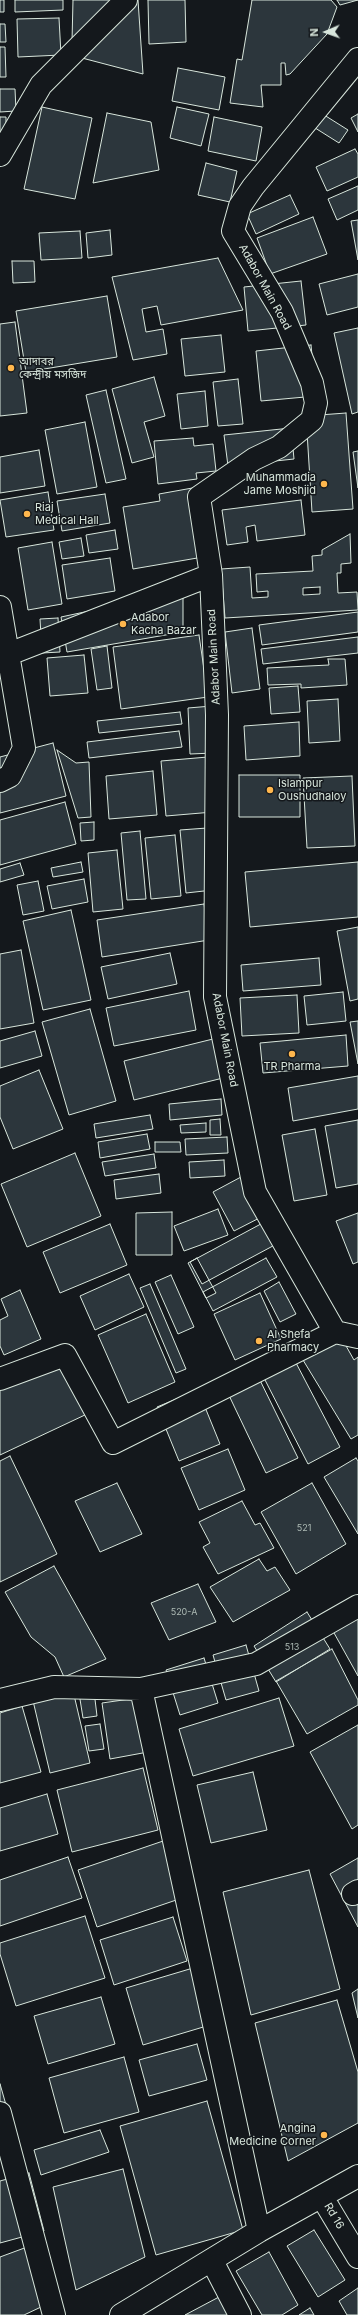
<!DOCTYPE html>
<meta charset="utf-8">
<style>
body{margin:0}
#map{position:relative;width:358px;height:2315px;overflow:hidden;background:#14181c;font-family:Inter,sans-serif}
canvas{display:block}
.north{position:absolute;left:306px;top:12px;width:40px;height:40px;-webkit-text-stroke:3px #14181c;paint-order:stroke;rotate:268deg;font-size:11px;font-weight:700;line-height:16px;text-align:center;color:#d8e6dc}
.north::after{content:'';display:block;margin:auto;width:14px;height:18px;background:#d8e6dc;clip-path:polygon(50% 0,100% 100%,50% 72%,0 100%)}
</style>
<div id="map">
<canvas width="358" height="2315"></canvas>
<div class="north">N</div>
</div>
<script>
const context = document.querySelector('canvas').getContext('2d');
context.lineJoin = 'round';
function fillPath(path, color) { context.fillStyle = color; context.fill(path, 'evenodd'); }
const shape = rows => new Path2D(rows.map(r => 'M' + r).join(''));
function stroke(path, color, width, dash) { context.strokeStyle = color; context.lineWidth = width; context.lineCap = dash ? 'butt' : 'round'; context.setLineDash(dash || []); context.stroke(path); }
function write(font, color, halo, rows, align = 'center') {
  context.font = font + ' Inter,"Noto Sans Bengali",sans-serif'; context.lineWidth = 3; context.setLineDash([]); context.textBaseline = 'middle'; context.strokeStyle = halo; context.fillStyle = color; for (const [text, x, y, turn = 0] of rows) {
    context.save(); context.translate(x, y); context.rotate((+turn || 0) * Math.PI / 180); context.textAlign = isNaN(turn) ? turn : align; if (halo) context.strokeText(text, 0, 0); context.fillText(text, 0, 0); context.restore();
  }
}
const building = shape([
 [0,0,4,0,4,12,0,12,0,0],
 [15,0,63,0,63,10,15,12,15,0],
 [73,0,117,0,72,42,73,0],
 [138,0,143,74,82,58,138,0],
 [148,0,185,0,186,42,149,44,148,0],
 [252,0,331,0,337,7,327,34,290,74,286,75,285,63,281,63,281,85,261,85,263,107,230,103,237,59,242,60,252,0],
 [337,0,358,0,340,5,337,0],
 [59,18,61,55,18,57,17,19,59,18],
 [0,24,5,24,6,42,0,42,0,24],
 [0,47,5,47,6,77,0,77,0,47],
 [178,68,225,77,219,110,172,101,178,68],
 [0,89,15,89,16,111,0,112,0,89],
 [42,107,92,118,75,199,24,189,42,107],
 [177,107,209,114,201,146,170,138,177,107],
 [107,113,151,122,159,170,93,183,107,113],
 [321,113,348,130,339,143,312,126,321,113],
 [358,114,358,132,351,118,358,114],
 [0,117,6,117,6,136,0,136,0,117],
 [214,117,262,127,256,161,208,151,214,117],
 [355,149,358,154,358,177,327,191,316,167,355,149],
 [206,163,237,171,230,202,198,195,206,163],
 [358,186,358,210,337,220,328,199,358,186],
 [290,195,299,214,256,234,247,214,290,195],
 [313,217,327,254,270,274,257,238,313,217],
 [358,220,358,260,351,221,358,220],
 [110,230,112,255,88,258,86,233,110,230],
 [80,231,82,258,41,260,39,233,80,231],
 [218,258,243,310,161,325,157,306,142,309,146,332,163,329,167,354,133,360,112,277,218,258],
 [12,261,34,261,35,282,13,283,12,261],
 [358,274,358,307,327,315,319,284,358,274],
 [301,281,306,325,248,331,244,287,301,281],
 [107,296,117,357,26,372,16,311,107,296],
 [15,322,27,413,0,416,0,324,15,322],
 [358,328,358,412,352,414,334,333,358,328],
 [221,335,225,372,185,376,181,339,221,335],
 [311,345,316,396,261,401,256,351,311,345],
 [154,377,165,416,144,422,154,457,132,463,112,389,154,377],
 [238,379,243,424,218,426,213,382,238,379],
 [106,390,126,479,106,483,86,395,106,390],
 [205,391,208,426,181,429,177,394,205,391],
 [346,413,353,509,312,512,306,416,346,413],
 [85,422,97,487,57,494,45,430,85,422],
 [291,428,294,459,228,466,224,435,291,428],
 [193,438,194,446,213,444,216,471,196,473,197,479,158,484,154,441,193,438],
 [39,450,45,486,0,493,0,457,39,450],
 [358,451,358,488,353,452,358,451],
 [198,487,209,556,133,569,123,507,160,501,159,494,198,487],
 [48,492,54,530,6,537,0,500,48,492],
 [105,494,110,523,62,531,57,501,105,494],
 [301,500,305,535,257,541,255,525,246,527,248,542,227,545,222,510,301,500],
 [115,530,118,549,89,553,86,535,115,530],
 [350,534,351,563,341,564,341,573,337,573,338,593,357,592,358,610,225,618,221,569,250,567,252,598,268,597,268,591,257,592,256,574,313,571,312,556,322,555,322,550,350,534],
 [320,587,320,594,303,595,303,588,320,587],
 [81,538,84,556,62,559,59,542,81,538],
 [52,542,62,604,28,610,18,548,52,542],
 [110,558,115,591,67,599,62,565,110,558],
 [183,591,183,632,67,652,61,617,183,591],
 [358,612,358,632,262,645,259,625,358,612],
 [58,618,60,652,42,653,40,619,58,618],
 [252,628,260,689,232,693,225,632,252,628],
 [199,635,208,697,121,709,113,647,199,635],
 [358,637,358,653,263,664,261,649,358,637],
 [107,646,112,688,97,690,91,649,107,646],
 [84,655,88,693,50,696,47,658,84,655],
 [328,659,345,659,347,685,301,688,301,684,268,685,267,668,329,665,328,659],
 [298,686,300,712,271,714,269,688,298,686],
 [338,699,340,741,309,743,307,701,338,699],
 [212,706,214,753,190,754,188,708,212,706],
 [180,712,182,724,99,733,97,721,180,712],
 [299,722,300,756,246,760,244,726,299,722],
 [179,731,182,747,89,758,87,742,179,731],
 [53,743,66,796,0,813,0,757,53,743],
 [57,750,76,763,89,762,91,817,78,818,57,750],
 [208,757,213,812,166,816,161,761,208,757],
 [153,771,157,815,109,819,106,776,153,771],
 [239,775,300,775,300,817,239,817,239,775],
 [352,776,355,846,307,848,303,778,352,776],
 [65,802,76,844,0,865,0,820,65,802],
 [94,822,94,840,81,841,80,823,94,822],
 [207,828,213,890,186,893,180,830,207,828],
 [140,831,146,899,127,900,121,833,140,831],
 [175,835,181,896,151,899,145,838,175,835],
 [117,850,123,909,93,912,88,853,117,850],
 [81,862,83,872,53,877,51,868,81,862],
 [358,862,358,917,250,927,245,872,358,862],
 [20,863,24,875,0,882,0,869,20,863],
 [84,879,88,902,52,909,47,886,84,879],
 [38,881,44,911,23,915,17,885,38,881],
 [204,904,209,940,102,957,97,920,204,904],
 [71,910,91,1000,43,1010,23,921,71,910],
 [358,927,358,999,350,1001,337,931,358,927],
 [21,950,34,1023,0,1029,0,954,21,950],
 [170,953,177,984,108,999,101,967,170,953],
 [319,958,321,985,243,991,241,965,319,958],
 [189,991,196,1030,114,1046,106,1008,189,991],
 [343,992,346,1021,307,1025,304,996,343,992],
 [297,995,299,1033,242,1036,240,998,297,995],
 [90,1009,116,1101,69,1115,42,1022,90,1009],
 [358,1021,358,1064,350,1022,358,1021],
 [35,1031,42,1056,0,1068,0,1041,35,1031],
 [346,1035,348,1066,263,1073,260,1043,346,1035],
 [213,1039,223,1078,134,1100,124,1061,213,1039],
 [39,1070,63,1129,13,1149,0,1117,0,1086,39,1070],
 [358,1076,358,1109,293,1121,288,1088,358,1076],
 [221,1099,222,1115,170,1120,169,1104,221,1099],
 [150,1115,153,1129,96,1138,94,1124,150,1115],
 [220,1119,221,1135,210,1135,210,1120,220,1119],
 [358,1120,358,1184,336,1188,325,1126,358,1120],
 [206,1123,206,1132,181,1133,180,1125,206,1123],
 [315,1129,327,1195,294,1201,282,1135,315,1129],
 [147,1134,150,1149,100,1158,98,1142,147,1134],
 [227,1137,228,1153,186,1155,185,1139,227,1137],
 [155,1142,180,1142,181,1152,155,1152,155,1142],
 [75,1153,101,1216,27,1247,1,1184,75,1153],
 [154,1154,156,1168,105,1176,102,1162,154,1154],
 [224,1160,225,1176,190,1178,189,1162,224,1160],
 [254,1170,275,1210,234,1231,213,1192,254,1170],
 [159,1174,161,1193,116,1199,114,1180,159,1174],
 [218,1209,228,1235,184,1251,174,1226,218,1209],
 [172,1212,172,1255,136,1255,136,1213,172,1212],
 [358,1213,358,1262,353,1264,336,1221,358,1213],
 [272,1218,284,1240,202,1284,190,1262,272,1218],
 [110,1224,127,1265,60,1293,43,1252,110,1224],
 [197,1258,216,1293,206,1298,188,1263,197,1258],
 [266,1258,277,1277,213,1311,203,1292,266,1258],
 [129,1274,144,1307,95,1330,80,1296,129,1274],
 [171,1275,194,1327,178,1334,155,1282,171,1275],
 [279,1282,296,1314,280,1322,264,1291,279,1282],
 [150,1284,186,1369,176,1373,140,1288,150,1284],
 [20,1290,41,1339,4,1355,0,1346,0,1320,8,1316,1,1299,20,1290],
 [260,1293,281,1339,235,1360,214,1314,260,1293],
 [146,1314,175,1382,128,1403,98,1335,146,1314],
 [341,1337,354,1360,358,1357,358,1435,351,1439,303,1360,341,1337],
 [62,1360,87,1414,0,1455,0,1389,62,1360],
 [295,1361,340,1447,308,1464,264,1378,295,1361],
 [255,1370,298,1458,266,1473,224,1385,255,1370],
 [198,1390,220,1444,179,1461,157,1407,198,1390],
 [228,1449,245,1490,199,1510,181,1468,228,1449],
 [10,1456,57,1554,0,1582,0,1461,10,1456],
 [356,1458,358,1461,358,1534,324,1477,356,1458],
 [117,1483,142,1534,100,1552,75,1501,117,1483],
 [312,1483,346,1544,296,1574,261,1512,312,1483],
 [242,1501,255,1525,260,1523,274,1548,218,1574,203,1547,210,1543,199,1522,242,1501],
 [259,1559,267,1571,275,1567,290,1590,233,1622,210,1587,259,1559],
 [54,1566,106,1659,64,1677,55,1657,31,1637,5,1592,54,1566],
 [198,1584,216,1622,169,1640,151,1603,198,1584],
 [358,1596,358,1676,324,1615,358,1596],
 [307,1612,330,1649,276,1682,254,1646,307,1612],
 [246,1645,259,1691,226,1700,213,1655,246,1645],
 [332,1649,358,1700,358,1705,307,1734,276,1681,332,1649],
 [204,1658,218,1703,180,1715,166,1670,204,1658],
 [70,1678,90,1763,50,1773,30,1688,70,1678],
 [94,1691,97,1716,83,1718,79,1693,94,1691],
 [137,1698,148,1752,110,1759,102,1703,137,1698],
 [279,1698,294,1746,193,1776,179,1729,279,1698],
 [22,1706,41,1772,0,1783,0,1713,22,1706],
 [100,1724,104,1749,89,1751,85,1726,100,1724],
 [358,1725,358,1825,352,1829,310,1752,358,1725],
 [143,1768,158,1830,72,1852,57,1790,143,1768],
 [253,1772,267,1830,211,1843,197,1785,253,1772],
 [47,1794,58,1834,0,1851,0,1808,47,1794],
 [169,1839,188,1896,97,1927,78,1870,169,1839],
 [68,1857,82,1898,0,1926,0,1880,68,1857],
 [358,1858,358,1927,330,1874,358,1858],
 [309,1870,340,1989,251,2015,223,1892,309,1870],
 [85,1916,105,1978,16,2006,0,1954,0,1943,85,1916],
 [173,1917,187,1961,114,1985,100,1940,173,1917],
 [193,1968,210,2025,143,2045,126,1988,193,1968],
 [358,1989,358,2018,352,1993,358,1989],
 [101,1997,115,2044,48,2064,34,2016,101,1997],
 [337,2000,358,2072,358,2123,288,2161,255,2023,337,2000],
 [197,2044,207,2080,149,2096,139,2060,197,2044],
 [124,2057,139,2112,64,2133,49,2078,124,2057],
 [0,2084,10,2119,0,2122,0,2084],
 [207,2101,243,2230,156,2255,120,2126,207,2101],
 [100,2130,109,2152,41,2175,34,2150,100,2130],
 [123,2169,145,2257,76,2290,53,2187,123,2169],
 [29,2173,44,2231,0,2243,0,2181,29,2173],
 [314,2230,345,2280,318,2297,287,2246,314,2230],
 [38,2243,58,2299,24,2315,0,2315,0,2257,38,2243],
 [269,2252,298,2305,282,2315,262,2315,236,2271,269,2252],
 [358,2288,358,2315,347,2315,339,2301,358,2288],
 [234,2289,248,2315,185,2315,234,2289],
 [310,2308,314,2315,299,2315,310,2308]
]);
const minor = shape([
 [358,59,253,187,240,206,233,231,282,312,312,383,316,403,312,420,279,447,254,459,199,497,211,575,217,715,215,997,255,1192,335,1332,358,1337],
 [0,155,41,85,126,0],
 [0,607,24,748,10,776,0,781],
 [9,654,211,575],
 [0,1379,65,1355,113,1443,335,1332],
 [141,1689,259,2231],
 [0,1700,54,1687,141,1689,256,1664,358,1606],
 [353,1894,358,1891],
 [0,2113,54,2315],
 [322,2197,358,2257],
 [212,2261,240,2315],
 [121,2315,259,2231,358,2176]
]);
const markers = [
 [11,368,4,"#ffb74d"],
 [324,484,4,"#ffb74d"],
 [27,514,4,"#ffb74d"],
 [123,624,4,"#ffb74d"],
 [270,790,4,"#ffb74d"],
 [292,1054,4,"#ffb74d"],
 [259,1341,4,"#ffb74d"],
 [324,2135,4,"#ffb74d"]
];
const numberNames = [
 ["521",304,1528],
 ["520-A",184,1612],
 ["513",292,1647]
];
const streetNames = [
 ["Adabor Main Road",265,287,61],
 ["Adabor Main Road",214,657,-93],
 ["Adabor Main Road",225,1040,79],
 ["Rd 16",334,2216,59]
];
const poiNames = [
 ["আদাবর",19,362],
 ["কেন্দ্রীয় মসজিদ",19,375],
 ["Muhammadia",316,478,"right"],
 ["Jame Moshjid",316,491,"right"],
 ["Riaj",35,508],
 ["Medical Hall",35,521],
 ["Adabor",131,618],
 ["Kacha Bazar",131,631],
 ["Islampur",278,784],
 ["Oushudhaloy",278,797],
 ["TR Pharma",292,1067,"center"],
 ["Al Shefa",267,1335],
 ["Pharmacy",267,1348],
 ["Angina",316,2129,"right"],
 ["Medicine Corner",316,2142,"right"]
];
fillPath(building, '#2c363c');
stroke(building, '#d8e6dc', 1);
stroke(minor, '#d8e6dc', 24);
stroke(minor, '#14181c', 22);
for (const [x, y, r, color] of markers) { const dot = new Path2D(); dot.arc(x, y, r, 0, 2 * Math.PI); context.fillStyle = color; context.fill(dot); stroke(dot, '#14181c', 1.5); }
write('9px', '#adbab4', null, numberNames);
write('11px', '#d8e6dc', '#14181c', streetNames);
write('11px', '#d8e6dc', '#14181c', poiNames, 'left');
</script>
